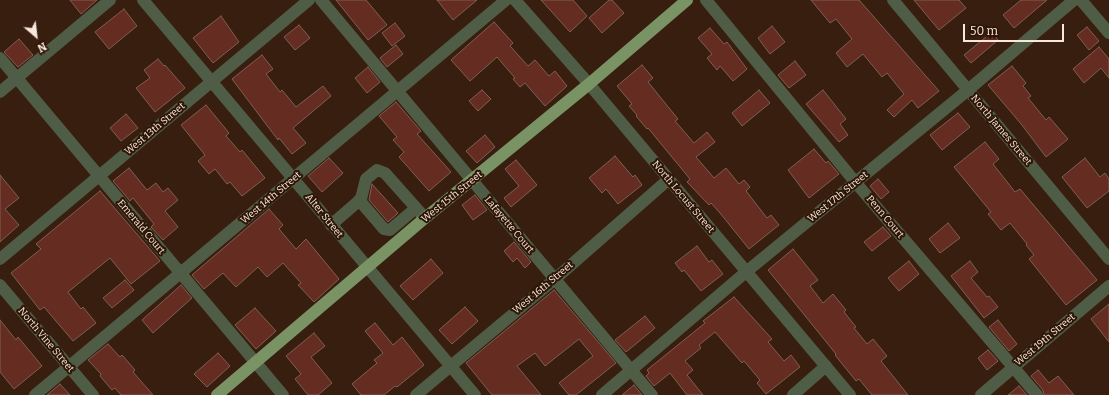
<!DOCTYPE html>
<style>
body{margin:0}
#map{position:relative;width:1109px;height:395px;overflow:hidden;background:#371e0e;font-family:Bitter,serif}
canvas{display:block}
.north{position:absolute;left:16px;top:16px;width:40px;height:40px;-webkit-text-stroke:3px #2d1505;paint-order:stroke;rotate:152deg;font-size:11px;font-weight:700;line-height:16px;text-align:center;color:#f9e7dd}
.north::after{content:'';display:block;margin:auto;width:14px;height:18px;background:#f9e7dd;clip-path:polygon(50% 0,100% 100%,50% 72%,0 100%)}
.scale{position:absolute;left:963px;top:24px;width:101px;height:18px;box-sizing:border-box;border:2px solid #f9e7dd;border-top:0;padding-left:5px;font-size:12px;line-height:14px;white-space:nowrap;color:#f9e7dd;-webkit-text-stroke:3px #2d1505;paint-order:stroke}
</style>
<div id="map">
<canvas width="1109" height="395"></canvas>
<div class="north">N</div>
<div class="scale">50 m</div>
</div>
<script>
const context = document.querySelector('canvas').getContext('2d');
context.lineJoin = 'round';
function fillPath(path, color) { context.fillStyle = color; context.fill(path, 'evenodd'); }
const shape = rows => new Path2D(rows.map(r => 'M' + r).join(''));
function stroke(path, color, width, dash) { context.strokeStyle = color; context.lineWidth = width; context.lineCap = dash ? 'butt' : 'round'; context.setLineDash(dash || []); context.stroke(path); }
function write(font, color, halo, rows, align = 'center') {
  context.font = font + ' Bitter,serif'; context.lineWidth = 4; context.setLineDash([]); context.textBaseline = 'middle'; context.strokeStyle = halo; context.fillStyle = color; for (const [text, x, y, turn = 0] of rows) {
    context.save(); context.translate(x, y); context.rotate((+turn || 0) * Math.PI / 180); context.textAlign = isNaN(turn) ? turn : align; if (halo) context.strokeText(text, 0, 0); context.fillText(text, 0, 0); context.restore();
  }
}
const building = shape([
 [70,0,97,0,81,14,70,0],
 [336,0,366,0,387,25,368,40,336,0],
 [437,0,477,0,453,20,437,0],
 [541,0,573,0,587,16,570,32,541,0],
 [609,0,612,0,624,13,602,33,589,18,609,0],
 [811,0,859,0,939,91,918,108,912,100,894,117,887,110,904,94,887,73,882,77,863,54,847,67,836,53,852,39,836,19,830,23,811,0],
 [914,0,959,0,966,8,939,30,914,0],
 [1021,0,1047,0,1014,28,1003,15,1021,0],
 [124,9,137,26,109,49,95,32,124,9],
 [221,16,239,42,213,63,193,38,221,16],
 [494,22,513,43,510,46,528,66,535,60,549,76,555,71,567,86,545,106,525,83,520,87,513,79,515,78,497,57,470,81,451,60,494,22],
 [395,23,405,36,392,46,382,33,395,23],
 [299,25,310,38,295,50,284,37,299,25],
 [772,26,785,42,770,54,758,38,772,26],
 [1087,27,1099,41,1089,50,1077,35,1087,27],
 [710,28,724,44,727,42,747,69,733,81,720,66,717,70,707,58,712,54,698,38,710,28],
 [992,32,998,40,971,63,964,55,992,32],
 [19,39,33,55,18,67,4,52,19,39],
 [396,45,403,54,387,67,380,58,396,45],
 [1099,47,1109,59,1109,78,1101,68,1084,83,1073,69,1099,47],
 [262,55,273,69,266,74,280,92,282,90,296,107,323,86,331,96,293,128,306,143,292,154,279,138,278,140,232,79,262,55],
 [158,59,164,66,165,65,185,88,155,112,136,88,150,78,144,70,158,59],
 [795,61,806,75,789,88,778,75,795,61],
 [642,65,653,78,648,82,678,119,675,121,694,143,707,132,715,142,696,157,714,178,726,168,739,184,744,180,750,187,746,191,767,218,771,215,779,225,749,249,720,213,711,203,709,205,687,182,690,179,648,128,647,129,636,116,637,115,629,106,632,104,617,86,642,65],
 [1012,66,1026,83,1023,86,1031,96,1028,98,1046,120,1049,117,1068,139,1046,157,1022,125,988,85,1012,66],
 [368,67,380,82,367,93,355,78,368,67],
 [482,90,491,99,478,111,469,101,482,90],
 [759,90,770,103,742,126,732,113,759,90],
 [823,90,846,119,840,124,848,135,839,142,806,104,823,90],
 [396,102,421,131,417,134,451,172,429,191,399,157,404,152,393,140,397,137,379,116,396,102],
 [206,105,229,133,226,136,240,152,242,150,265,178,242,196,230,182,227,184,215,169,209,174,198,161,205,155,181,125,206,105],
 [958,113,970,127,942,150,930,135,958,113],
 [126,114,138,128,121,141,110,128,126,114],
 [485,135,495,147,477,163,466,151,485,135],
 [985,142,999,159,993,164,1015,192,1020,189,1097,280,1066,305,1029,259,1034,255,1026,245,1027,244,1010,223,1001,230,988,214,991,212,954,167,985,142],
 [814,149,826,163,828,161,839,174,809,198,788,170,814,149],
 [615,156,633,177,635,175,642,185,618,204,606,189,602,193,589,178,615,156],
 [329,158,343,173,322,192,308,176,329,158],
 [1085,158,1100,177,1105,173,1109,179,1109,191,1087,208,1062,177,1085,158],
 [516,160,537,185,511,207,504,198,519,186,505,169,516,160],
 [129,168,147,190,156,183,163,192,168,188,178,200,165,211,178,227,163,240,151,227,154,224,133,198,130,201,113,181,129,168],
 [0,175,19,198,5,209,19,225,0,242,0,175],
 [878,179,889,192,881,199,870,186,878,179],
 [372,184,398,213,388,222,369,200,372,184],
 [100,191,160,261,131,284,110,258,68,292,81,309,83,307,96,323,73,341,44,307,40,310,11,273,41,249,36,244,100,191],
 [475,195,487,210,473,220,462,205,475,195],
 [269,209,283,225,279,229,296,249,306,239,339,279,314,302,298,285,301,283,283,263,267,277,258,267,236,287,223,273,204,289,192,275,269,209],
 [948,223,960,238,940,253,929,239,948,223],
 [883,227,891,236,872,251,864,242,883,227],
 [514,242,531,262,525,268,517,258,513,262,504,251,514,242],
 [697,246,709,262,712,260,723,274,701,291,684,270,682,272,675,263,697,246],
 [793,249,818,280,810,286,823,303,833,294,846,310,844,312,856,327,854,328,867,344,873,339,887,356,881,361,908,395,872,395,859,379,856,381,835,355,836,354,768,270,793,249],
 [431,259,443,273,413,300,400,286,431,259],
 [909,261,919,274,899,291,888,278,909,261],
 [970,261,978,272,971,278,987,297,989,296,998,307,984,318,951,276,970,261],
 [125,280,134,290,112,308,103,298,125,280],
 [181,285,192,298,153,333,142,320,181,285],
 [554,290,616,363,576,395,569,395,559,383,593,356,579,339,545,366,535,353,517,366,541,395,492,395,466,363,554,290],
 [734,297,772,339,768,342,784,361,791,355,800,367,766,394,757,383,760,380,744,361,742,363,715,332,699,345,701,348,685,361,693,370,687,375,703,395,687,395,670,373,654,386,646,376,649,373,647,370,705,323,703,321,734,297],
 [1109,304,1109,342,1091,319,1109,304],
 [465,307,478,321,452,344,439,330,465,307],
 [255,308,276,331,256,349,235,325,255,308],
 [645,316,655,328,626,352,615,340,645,316],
 [0,320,16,340,18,337,42,366,14,389,0,372,0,320],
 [998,320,1017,344,1009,351,989,327,998,320],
 [375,323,393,345,402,337,424,365,397,387,395,386,384,395,361,395,352,384,377,363,374,360,383,353,365,331,375,323],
 [314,333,325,346,311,357,332,383,318,395,308,395,295,379,301,374,286,356,314,333],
 [108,344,120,357,122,355,135,370,133,372,153,395,121,395,115,388,112,390,100,376,101,374,88,360,108,344],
 [988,350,998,361,987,370,978,358,988,350],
 [218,353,230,366,207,387,194,374,218,353],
 [1038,370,1049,383,1058,376,1074,395,1044,395,1043,390,1031,376,1038,370],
 [60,384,70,395,47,395,60,384],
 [634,385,642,395,622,395,634,385],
 [1019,386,1027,395,1008,395,1019,386]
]);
const minor = shape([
 [143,0,475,395],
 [321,0,652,395],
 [515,0,589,84,850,395],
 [706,0,856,183,1037,395],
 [893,0,1109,259],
 [1081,0,1109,33],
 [0,58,283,395],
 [0,92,110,0],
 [359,200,384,229,390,230,416,208],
 [331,225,361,199,366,179,377,170,385,173,425,218],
 [0,259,309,0],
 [0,285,93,395],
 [35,395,506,0],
 [416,395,555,279,669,179],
 [602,395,746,272,968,90,1074,0],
 [793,395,826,366],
 [981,395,1109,286]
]);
const major = shape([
 [217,395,425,218,589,84,687,0]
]);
const streetNames = [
 ["West 13th Street",155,129,-40],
 ["North James Street",1001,130,50],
 ["West 15th Street",452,197,-39],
 ["North Locust Street",683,197,50],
 ["West 17th Street",838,197,-39],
 ["West 14th Street",271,198,-40],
 ["Alter Street",324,216,51],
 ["Penn Court",885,217,50],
 ["Lafayette Court",509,225,50],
 ["Emerald Court",141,227,50],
 ["West 16th Street",543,288,-40],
 ["North Vine Street",46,340,50],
 ["West 19th Street",1045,340,-40]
];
fillPath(building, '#652d21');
stroke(building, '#805e56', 1);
stroke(minor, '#505d46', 12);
stroke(major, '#7a9365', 12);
write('10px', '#f9e7dd', '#2d1505', streetNames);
</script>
